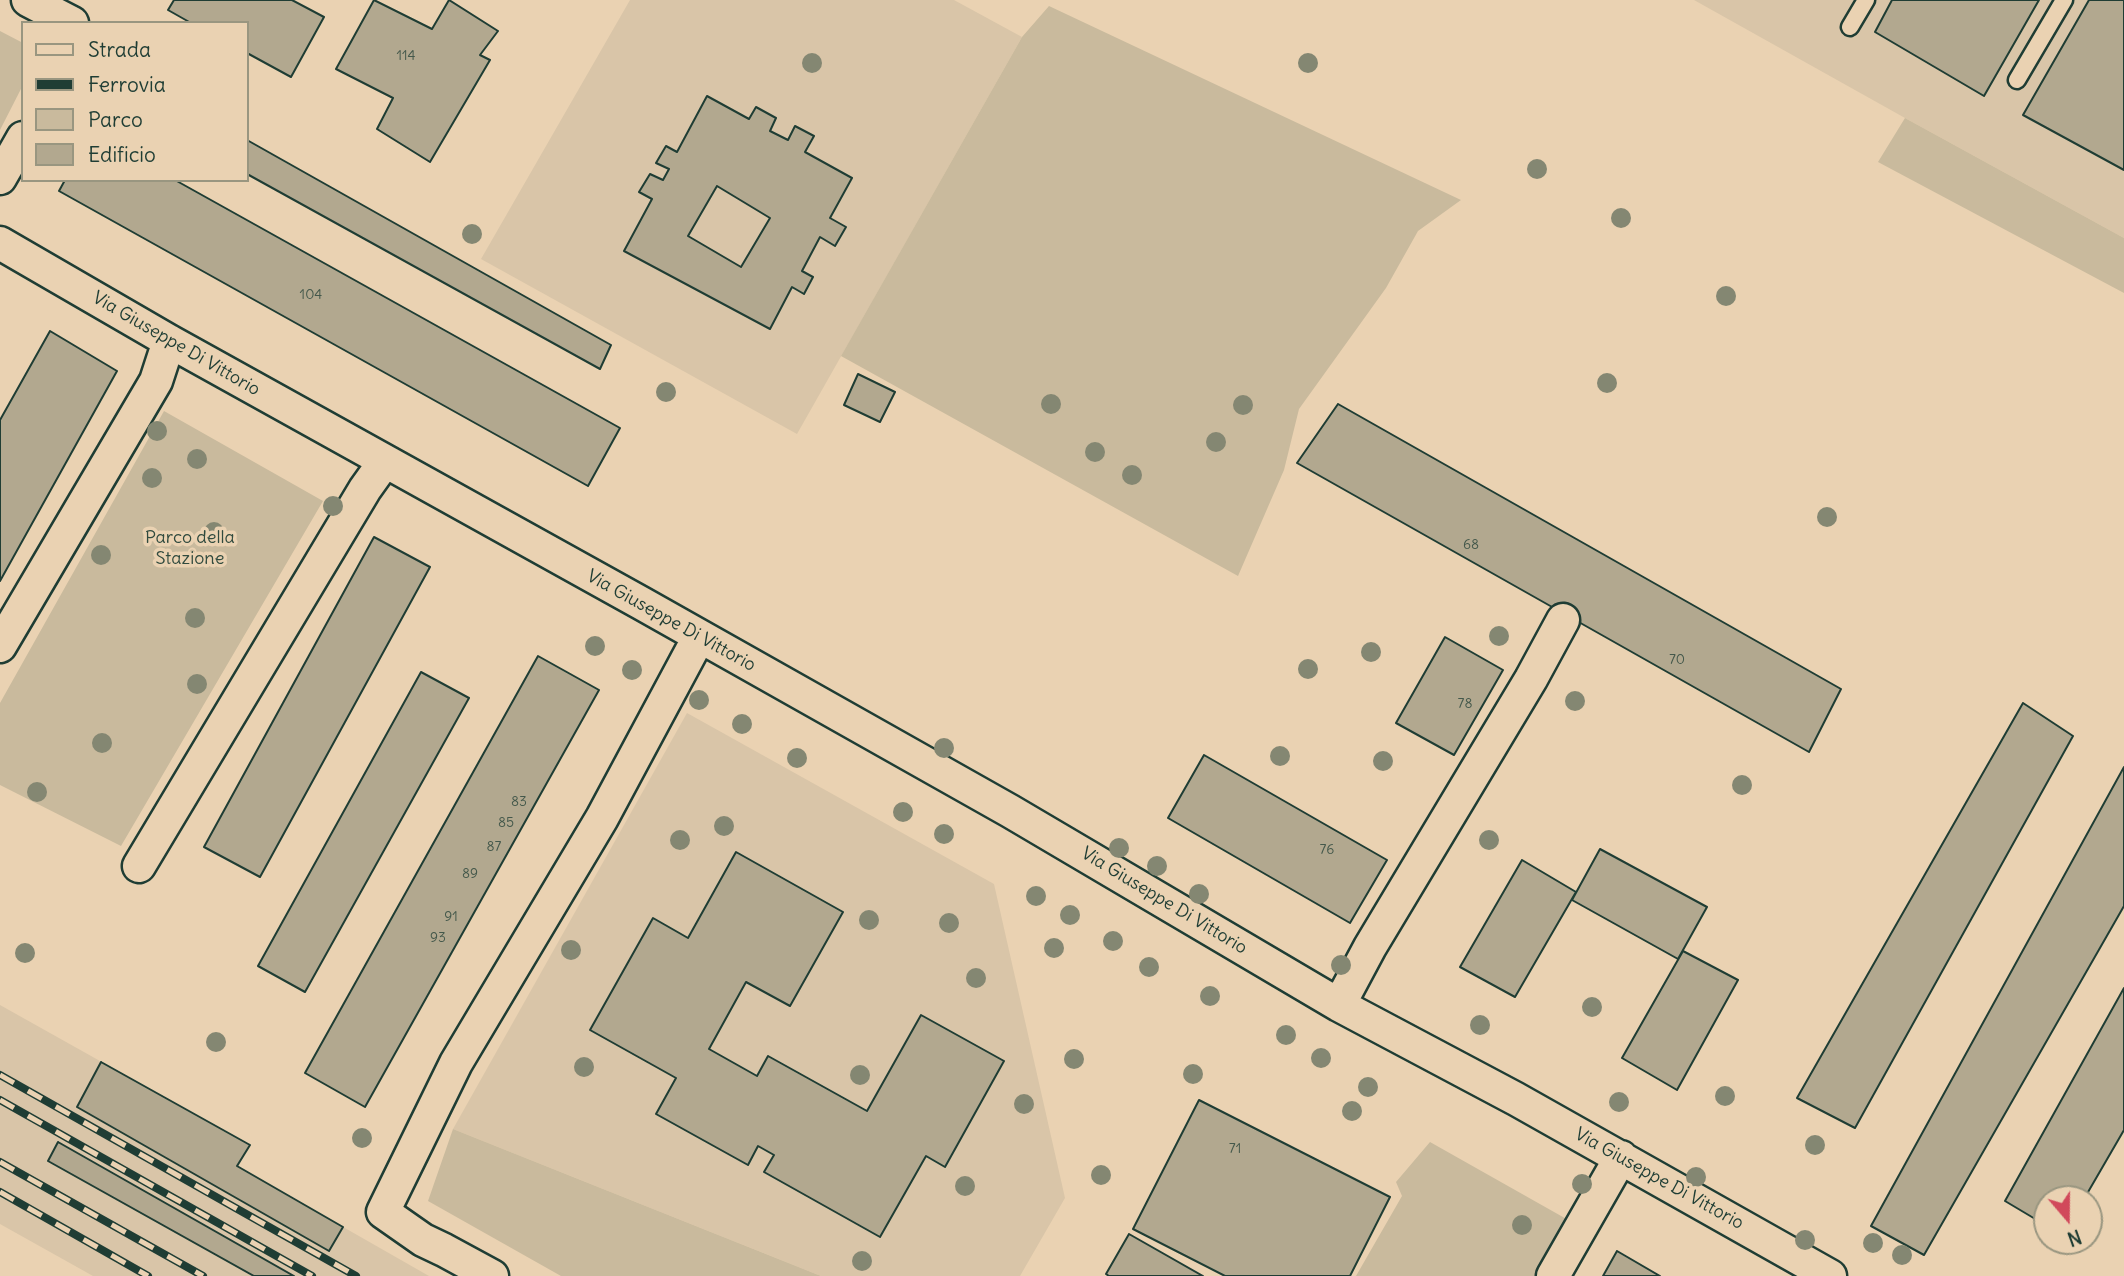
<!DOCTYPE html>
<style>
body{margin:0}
#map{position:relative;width:2124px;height:1276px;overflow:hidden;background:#ead2b2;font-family:Delius,sans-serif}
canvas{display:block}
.legend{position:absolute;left:21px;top:21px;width:228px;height:161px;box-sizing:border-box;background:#ead2b2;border:2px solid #999680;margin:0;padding:9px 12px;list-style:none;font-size:21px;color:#1f3d34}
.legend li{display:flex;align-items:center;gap:14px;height:35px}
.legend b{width:35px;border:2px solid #999680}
.north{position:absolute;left:2033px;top:1185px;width:70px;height:70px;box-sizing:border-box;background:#ead2b2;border:2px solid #999680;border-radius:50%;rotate:160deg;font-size:19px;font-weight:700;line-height:28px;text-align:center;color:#1f3d34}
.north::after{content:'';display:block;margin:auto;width:24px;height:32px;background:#d1495b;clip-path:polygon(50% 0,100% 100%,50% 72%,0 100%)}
</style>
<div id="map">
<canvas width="2124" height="1276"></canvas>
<ul class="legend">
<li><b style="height:9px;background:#ead2b2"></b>Strada</li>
<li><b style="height:9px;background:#1f3d34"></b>Ferrovia</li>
<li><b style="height:19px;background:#c9ba9d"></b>Parco</li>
<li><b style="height:19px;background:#b2a88f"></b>Edificio</li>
</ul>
<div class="north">N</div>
</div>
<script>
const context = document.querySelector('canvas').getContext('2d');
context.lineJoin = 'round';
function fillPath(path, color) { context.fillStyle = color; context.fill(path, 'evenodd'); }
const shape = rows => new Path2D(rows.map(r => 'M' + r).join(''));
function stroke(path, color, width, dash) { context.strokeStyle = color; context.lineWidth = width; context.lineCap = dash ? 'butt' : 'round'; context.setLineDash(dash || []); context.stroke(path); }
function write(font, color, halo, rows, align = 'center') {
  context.font = font + ' Delius,sans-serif'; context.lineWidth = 7; context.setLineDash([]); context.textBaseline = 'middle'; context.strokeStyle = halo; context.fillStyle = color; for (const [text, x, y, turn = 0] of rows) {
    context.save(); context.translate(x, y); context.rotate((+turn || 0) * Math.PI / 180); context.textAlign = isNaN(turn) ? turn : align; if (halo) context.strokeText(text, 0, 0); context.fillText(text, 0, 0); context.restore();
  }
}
const built = shape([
 [630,0,954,0,1022,37,797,434,481,259],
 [1694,0,2124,0,2124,238,1905,118],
 [687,713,994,884,1065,1198,1020,1276,821,1276,453,1129],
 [0,1005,250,1145,238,1167,429,1276,93,1276,0,1224]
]);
const green = shape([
 [1049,6,1461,200,1418,231,1386,288,1299,409,1284,470,1238,576,841,356,1022,37],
 [0,31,23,43,23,85,0,130],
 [1905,118,2124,238,2124,293,1878,162],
 [164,411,323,501,121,846,0,785,0,703],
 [453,1129,821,1276,561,1276,428,1201],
 [1430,1142,1570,1221,1538,1276,1356,1276,1402,1196,1396,1182]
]);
const building = shape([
 [174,0,292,0,324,17,291,77,247,53,247,23,191,23,168,10,174,0],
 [374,0,432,29,449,0,498,31,480,55,490,60,430,162,377,129,393,98,336,69,374,0],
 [1892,0,2039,0,1984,96,1875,32,1892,0],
 [2089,0,2124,0,2124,170,2023,115,2089,0],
 [707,96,749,119,756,107,776,118,770,131,788,140,795,126,814,136,805,152,852,178,830,218,846,227,835,246,820,237,802,271,813,277,804,294,792,287,770,329,624,251,652,199,639,192,650,174,663,180,669,169,656,163,666,146,677,152,707,96],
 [717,186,770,218,741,267,688,236,717,186],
 [247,140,611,345,600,369,247,174,247,140],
 [65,180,175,180,620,428,588,486,59,191,65,180],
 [50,331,117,371,0,581,0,420,50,331],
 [858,374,895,392,880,422,844,405,858,374],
 [1338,404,1841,689,1809,752,1297,463,1338,404],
 [374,537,430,567,260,877,204,847,374,537],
 [1445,637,1503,670,1454,755,1396,723,1445,637],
 [538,656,599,690,365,1107,305,1073,538,656],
 [421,672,469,698,305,992,258,966,421,672],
 [2023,703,2073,736,1855,1128,1797,1098,2023,703],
 [1204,755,1387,860,1350,923,1168,818,1204,755],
 [2124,767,2124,906,1924,1255,1871,1226,2124,767],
 [1600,849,1707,907,1678,959,1572,900,1600,849],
 [736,852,843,912,790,1006,746,982,709,1049,757,1076,768,1056,867,1111,921,1015,1004,1061,945,1167,926,1156,880,1237,764,1172,774,1155,758,1146,748,1165,656,1114,676,1078,590,1030,653,918,688,938,736,852],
 [1522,860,1576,892,1515,997,1460,967,1522,860],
 [1683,951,1738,980,1677,1090,1622,1058,1683,951],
 [2124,988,2124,1130,2084,1199,2047,1199,2047,1226,2005,1201,2124,988],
 [101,1062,250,1145,237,1166,343,1227,329,1251,77,1107,101,1062],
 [1199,1100,1390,1197,1350,1276,1225,1276,1133,1229,1199,1100],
 [58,1142,294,1276,254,1276,48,1161,58,1142],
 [1129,1234,1203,1276,1109,1276,1106,1274,1129,1234],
 [1617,1251,1660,1276,1603,1276,1617,1251]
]);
const service = shape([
 [1850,27,1866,0],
 [2017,80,2064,0]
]);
const minor = shape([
 [28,0,72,23],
 [0,178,23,138],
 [0,243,169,341,641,603,1010,811,1339,1005,1516,1099,1830,1276],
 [0,646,156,381,169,341],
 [139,866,365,489,385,461],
 [1339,1005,1370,947,1531,679,1563,620],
 [492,1276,444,1250,423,1240,383,1212,456,1063,602,818,699,637],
 [1553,1276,1621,1157]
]);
const rail = shape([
 [0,1075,356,1276],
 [0,1100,312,1276],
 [0,1162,203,1276],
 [0,1192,148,1276]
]);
const trees = [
 [812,63],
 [1308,63],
 [1537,169],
 [1621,218],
 [472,234],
 [1726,296],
 [1607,383],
 [666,392],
 [1051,404],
 [1243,405],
 [157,431],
 [1216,442],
 [1095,452],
 [197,459],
 [1132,475],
 [152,478],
 [333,506],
 [1827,517],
 [214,532],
 [101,555],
 [195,618],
 [1499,636],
 [595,646],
 [1371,652],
 [1308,669],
 [632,670],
 [197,684],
 [699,700],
 [1575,701],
 [742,724],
 [102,743],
 [944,748],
 [1280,756],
 [797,758],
 [1383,761],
 [1742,785],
 [37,792],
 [903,812],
 [724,826],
 [944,834],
 [680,840],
 [1489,840],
 [1119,848],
 [1157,866],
 [1199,894],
 [1036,896],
 [1070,915],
 [869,920],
 [949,923],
 [1113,941],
 [1054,948],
 [571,950],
 [25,953],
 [1341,965],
 [1149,967],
 [976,978],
 [1210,996],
 [1592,1007],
 [1480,1025],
 [1286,1035],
 [216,1042],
 [1321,1058],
 [1074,1059],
 [584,1067],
 [1193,1074],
 [860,1075],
 [1368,1087],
 [1725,1096],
 [1619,1102],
 [1024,1104],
 [1352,1111],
 [362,1138],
 [1815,1145],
 [1101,1175],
 [1696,1177],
 [1582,1184],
 [965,1186],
 [1522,1225],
 [1805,1240],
 [1873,1243],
 [1902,1255],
 [862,1261]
];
const numberNames = [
 ["114",406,56],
 ["104",311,295],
 ["68",1471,545],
 ["70",1677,660],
 ["78",1465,704],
 ["83",519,802],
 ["85",506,823],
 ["87",494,847],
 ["76",1327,850],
 ["89",470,874],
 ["91",451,917],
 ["93",438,938],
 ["71",1235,1149]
];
const streetNames = [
 ["Via Giuseppe Di Vittorio",176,344,30],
 ["Via Giuseppe Di Vittorio",671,621,29],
 ["Via Giuseppe Di Vittorio",1164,901,31],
 ["Via Giuseppe Di Vittorio",1659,1179,29]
];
const parkNames = [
 ["Parco della",190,538],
 ["Stazione",190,559]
];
fillPath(built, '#d9c5a8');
fillPath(green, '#c9ba9d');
fillPath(building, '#b2a88f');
stroke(building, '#1f3d34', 2);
stroke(service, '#1f3d34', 21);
stroke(minor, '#1f3d34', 37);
stroke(service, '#ead2b2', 16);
stroke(minor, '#ead2b2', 32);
stroke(rail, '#1f3d34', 8);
stroke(rail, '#ead2b2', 5, [16]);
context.fillStyle = '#848772';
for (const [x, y] of trees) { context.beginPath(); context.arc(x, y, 10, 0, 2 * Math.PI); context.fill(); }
write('14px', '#44584b', null, numberNames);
write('18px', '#1f3d34', '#ead2b2', streetNames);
write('18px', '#304a3e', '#ead2b2', parkNames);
</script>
